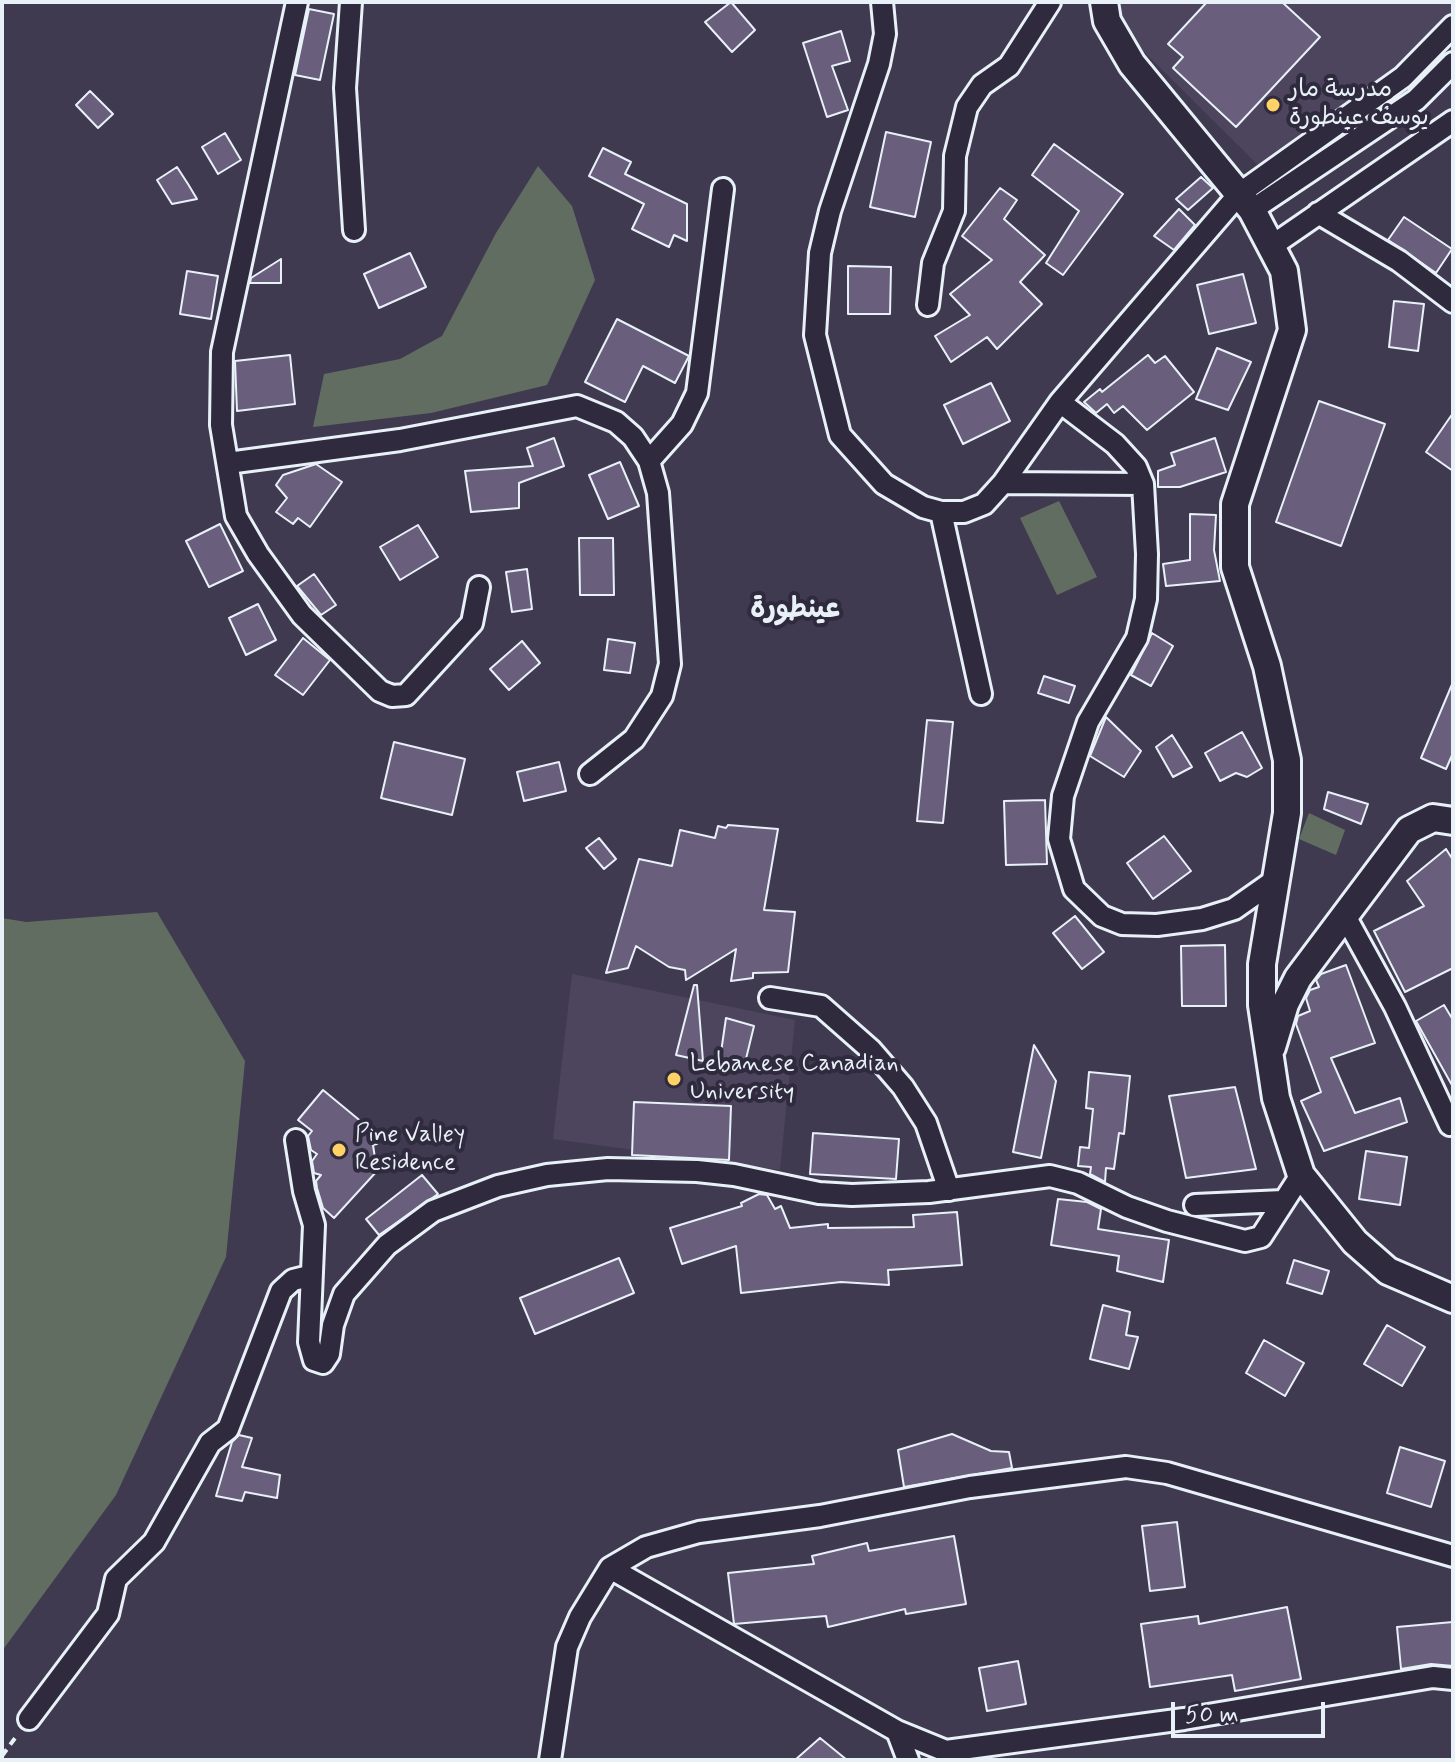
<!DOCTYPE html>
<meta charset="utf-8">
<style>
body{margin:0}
#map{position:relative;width:1455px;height:1762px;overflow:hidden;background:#403a50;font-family:Mynerve,sans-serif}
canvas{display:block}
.frame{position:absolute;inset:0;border:4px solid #e8f1f8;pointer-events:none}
.scale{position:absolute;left:1171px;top:1702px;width:154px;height:36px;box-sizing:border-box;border:4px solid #e8f1f8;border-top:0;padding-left:10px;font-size:24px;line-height:28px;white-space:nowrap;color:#e8f1f8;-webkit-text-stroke:6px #2f2a3d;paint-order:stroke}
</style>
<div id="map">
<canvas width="1455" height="1762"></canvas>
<div class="frame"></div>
<div class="scale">50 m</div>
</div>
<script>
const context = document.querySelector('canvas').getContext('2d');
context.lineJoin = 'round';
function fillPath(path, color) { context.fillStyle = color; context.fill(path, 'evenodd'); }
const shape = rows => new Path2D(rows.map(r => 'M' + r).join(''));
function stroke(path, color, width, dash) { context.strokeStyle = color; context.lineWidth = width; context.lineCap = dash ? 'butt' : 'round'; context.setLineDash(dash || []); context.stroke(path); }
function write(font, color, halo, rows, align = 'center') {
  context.font = font + ' Mynerve,"Playpen Sans Arabic",sans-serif'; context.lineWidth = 8; context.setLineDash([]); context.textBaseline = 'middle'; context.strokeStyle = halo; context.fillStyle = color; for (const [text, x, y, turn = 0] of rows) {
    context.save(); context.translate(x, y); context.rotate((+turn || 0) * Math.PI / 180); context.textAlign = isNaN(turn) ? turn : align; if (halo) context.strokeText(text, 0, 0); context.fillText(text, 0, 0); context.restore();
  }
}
const built = shape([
 [1117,2,1453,2,1453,13,1433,37,1265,172,1130,38],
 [572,974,795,1020,780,1170,553,1139]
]);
const green = shape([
 [538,166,572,206,595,280,547,385,431,413,313,427,324,374,400,359,442,336,496,233],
 [1059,501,1097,577,1057,595,1020,518],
 [1309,813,1345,830,1336,855,1299,839],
 [157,912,245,1061,226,1257,116,1495,2,1651,2,918,26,922]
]);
const building = shape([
 [731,2,755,30,732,52,705,22,731,2],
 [1207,2,1282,2,1320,37,1236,127,1173,68,1183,57,1168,44,1207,2],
 [309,9,334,14,320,80,295,75,309,9],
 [841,31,850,61,832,66,848,110,827,117,803,43,841,31],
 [90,91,113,114,98,128,76,105,90,91],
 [886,132,931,142,915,217,870,207,886,132],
 [225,133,241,160,218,174,202,147,225,133],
 [1054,144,1123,194,1063,275,1046,263,1079,211,1032,175,1054,144],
 [603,148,631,162,625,174,687,204,687,241,674,235,669,247,632,229,644,204,589,176,603,148],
 [177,167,188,184,197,199,172,204,157,180,177,167],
 [1201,177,1213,188,1188,210,1176,199,1201,177],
 [1000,188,1017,200,1004,219,1045,255,1020,282,1042,304,997,349,987,337,951,362,935,336,970,315,950,294,992,260,962,236,1000,188],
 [1179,209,1195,225,1174,250,1154,236,1179,209],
 [1404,217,1452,249,1436,273,1388,240,1404,217],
 [410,253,426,287,379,308,364,274,410,253],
 [281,259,281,283,250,283,251,278,281,259],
 [848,266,891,267,890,314,848,314,848,266],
 [187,271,218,276,211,319,180,314,187,271],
 [1243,274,1256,323,1209,334,1197,285,1243,274],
 [1394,301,1424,304,1418,351,1389,347,1394,301],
 [617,319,689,356,675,383,643,366,625,402,585,382,617,319],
 [1217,348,1251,362,1228,410,1196,399,1217,348],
 [290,355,295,404,237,411,235,361,290,355],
 [1148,355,1155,363,1165,356,1194,392,1147,430,1123,406,1114,413,1107,404,1096,413,1084,402,1100,389,1102,392,1148,355],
 [991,383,1010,421,963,444,944,405,991,383],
 [1319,401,1385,424,1341,546,1276,522,1319,401],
 [1453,413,1453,471,1426,452,1453,413],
 [554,438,564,466,519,483,519,508,471,512,465,471,533,466,527,448,554,438],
 [1215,438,1226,472,1180,487,1158,487,1158,471,1175,465,1171,453,1215,438],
 [620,462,639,506,608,519,589,475,620,462],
 [316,464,342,482,310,527,298,518,293,524,276,512,287,498,276,485,283,475,316,464],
 [1190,514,1216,515,1214,550,1220,581,1166,586,1163,564,1190,560,1190,514],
 [220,524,243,571,209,587,186,541,220,524],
 [418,525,438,557,400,580,380,547,418,525],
 [579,538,613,538,614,595,580,595,579,538],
 [527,569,532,609,512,612,506,572,527,569],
 [314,574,336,605,321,615,297,586,314,574],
 [258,604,276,640,246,655,229,618,258,604],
 [1152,633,1173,646,1151,686,1131,675,1152,633],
 [303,638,330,660,303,695,275,675,303,638],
 [608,639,635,643,630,673,604,670,608,639],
 [522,641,540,663,509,690,490,669,522,641],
 [1044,676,1075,686,1069,703,1038,693,1044,676],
 [1453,682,1453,753,1446,769,1421,758,1453,682],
 [1106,717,1141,751,1124,777,1090,756,1106,717],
 [927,720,953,722,943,823,917,821,927,720],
 [1242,732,1262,768,1247,777,1236,773,1220,781,1205,753,1242,732],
 [1172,735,1192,767,1173,777,1156,747,1172,735],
 [394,742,465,759,452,815,381,798,394,742],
 [559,762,566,791,524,801,517,772,559,762],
 [1328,792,1368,804,1361,824,1324,809,1328,792],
 [1045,800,1047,864,1006,865,1004,801,1045,800],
 [728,825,778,829,764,910,795,912,788,972,753,973,753,978,731,981,736,949,686,980,685,970,669,967,636,946,628,968,606,973,639,859,672,866,680,830,715,838,718,826,726,828,728,825],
 [1164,836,1191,871,1153,899,1127,863,1164,836],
 [599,838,616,859,604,869,586,848,599,838],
 [1446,849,1453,860,1453,968,1405,992,1374,931,1424,906,1407,881,1446,849],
 [1075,916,1104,952,1082,969,1053,933,1075,916],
 [1225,945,1226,1006,1182,1006,1181,946,1225,945],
 [1346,965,1375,1043,1331,1058,1355,1113,1400,1098,1407,1122,1324,1151,1301,1101,1321,1092,1296,1024,1298,1016,1310,1011,1306,998,1310,990,1319,987,1316,980,1321,974,1346,965],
 [694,985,697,985,703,1061,676,1055,694,985],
 [1444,1005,1453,1020,1453,1087,1416,1021,1444,1005],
 [726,1018,754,1026,743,1071,719,1066,726,1018],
 [1034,1045,1056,1081,1041,1158,1013,1152,1034,1045],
 [1089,1072,1130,1076,1124,1134,1119,1133,1114,1169,1106,1168,1105,1182,1090,1174,1091,1167,1078,1166,1080,1147,1089,1148,1093,1109,1086,1108,1089,1072],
 [1235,1087,1256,1169,1186,1178,1169,1096,1235,1087],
 [323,1090,375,1133,377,1144,373,1145,377,1171,334,1218,323,1208,317,1188,316,1181,321,1175,314,1173,312,1161,317,1154,311,1150,308,1136,312,1131,298,1120,323,1090],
 [634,1102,731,1106,729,1160,632,1155,634,1102],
 [813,1133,899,1139,896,1179,810,1174,813,1133],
 [1366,1151,1407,1157,1400,1205,1359,1199,1366,1151],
 [422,1175,438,1194,379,1235,366,1219,422,1175],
 [759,1194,767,1195,775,1209,781,1206,790,1228,828,1224,828,1228,914,1227,913,1215,957,1212,962,1265,888,1270,889,1285,841,1282,741,1293,736,1246,682,1264,670,1228,742,1206,741,1203,759,1194],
 [1058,1199,1087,1202,1101,1209,1098,1229,1169,1240,1163,1282,1117,1271,1119,1256,1051,1245,1058,1199],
 [619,1258,634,1293,535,1334,520,1298,619,1258],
 [1294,1260,1329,1271,1322,1294,1287,1283,1294,1260],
 [1103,1305,1130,1312,1126,1335,1138,1337,1129,1369,1090,1359,1103,1305],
 [1387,1325,1425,1347,1402,1386,1364,1364,1387,1325],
 [1264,1340,1304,1363,1285,1396,1246,1373,1264,1340],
 [952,1434,991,1451,1009,1452,1012,1468,904,1487,898,1450,952,1434],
 [239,1435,252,1438,242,1467,280,1475,277,1498,245,1492,242,1501,216,1496,232,1442,239,1435],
 [1400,1447,1445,1461,1431,1507,1387,1493,1400,1447],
 [1177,1522,1185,1587,1150,1591,1142,1526,1177,1522],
 [954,1536,966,1604,906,1614,905,1609,828,1627,826,1616,734,1624,728,1573,814,1564,812,1556,867,1543,869,1551,954,1536],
 [1287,1607,1301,1679,1235,1691,1232,1675,1150,1687,1141,1624,1198,1616,1199,1624,1287,1607],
 [1453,1622,1453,1666,1431,1664,1401,1669,1397,1627,1453,1622],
 [1018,1661,1026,1704,987,1711,979,1668,1018,1661],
 [820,1738,847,1760,795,1760,820,1738]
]);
const path = shape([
 [2,1756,18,1734]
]);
const minor = shape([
 [297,2,222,352,221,425,236,516,258,554,302,615,380,691,392,696,406,695,472,623,479,587],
 [351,2,345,88,354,230],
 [882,2,885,34,879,64,830,211,820,253,815,335,840,435,884,484,923,507,941,512,964,512,984,504,1003,483,1060,402,1239,194,1403,77,1453,26],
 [1252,210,1416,100,1453,63],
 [1318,213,1399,261,1453,302],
 [1273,245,1453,121],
 [928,305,933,263,954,211,955,156,967,107,982,85,1009,66,1050,2],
 [1060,402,1115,444,1136,467,1143,484,1147,554,1146,599,1137,638,1088,722,1063,796,1059,839,1074,889,1102,916,1122,924,1157,925,1202,919,1234,909,1278,878],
 [649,461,682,424,697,393,723,189],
 [228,463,400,440,577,406,616,422,633,437,649,461,658,493,670,664,662,696,634,739,590,774],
 [1003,483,1143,484],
 [941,512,981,694],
 [1344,914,1395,1007,1450,1125],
 [770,998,821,1006,871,1050,903,1087,926,1123,949,1190],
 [296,1140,304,1191,314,1225,309,1342,314,1360,323,1363,329,1354,333,1325,344,1294,387,1245,433,1211,498,1186,547,1175,608,1169,697,1171,734,1175,819,1193,852,1195,929,1192,1050,1176,1078,1183,1127,1207,1167,1221,1245,1241,1261,1237,1301,1175],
 [1195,1205,1283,1201],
 [610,1568,897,1731,946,1751,1184,1719,1433,1677,1453,1679],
 [29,1719,108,1614,116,1579,154,1542,210,1443,228,1429,281,1291,293,1280,309,1276],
 [897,1731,908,1760],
 [550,1760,567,1647,580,1617,610,1568,646,1547,699,1532,820,1516,970,1487,1126,1467,1167,1473,1453,1556]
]);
const major = shape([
 [1104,2,1107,21,1132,64,1252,210,1284,271,1292,330,1235,504,1235,567,1267,666,1287,760,1287,813,1262,964,1262,1005,1276,1098,1301,1175,1355,1242,1388,1271,1453,1299],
 [1272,1047,1285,1004,1298,978,1409,830,1433,818,1453,821]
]);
const markers = [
 [1273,105,8,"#ffd166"],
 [674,1079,8,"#ffd166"],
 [339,1150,8,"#ffd166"]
];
const poiNames = [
 ["مدرسة مار",1289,91],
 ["يوسف عينطورة",1289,119],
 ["Lebanese Canadian",690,1065],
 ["University",690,1093],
 ["Pine Valley",355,1136],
 ["Residence",355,1164]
];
const quarterNames = [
 ["عينطورة",795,611]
];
fillPath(built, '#4c455d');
fillPath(green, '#616d61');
fillPath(building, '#695e7b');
stroke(building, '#e8f1f8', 2);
stroke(minor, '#e8f1f8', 26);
stroke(major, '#e8f1f8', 32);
stroke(path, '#e8f1f8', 4, [8, 6]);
stroke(minor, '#2f2a3d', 20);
stroke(major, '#2f2a3d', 26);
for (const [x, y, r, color] of markers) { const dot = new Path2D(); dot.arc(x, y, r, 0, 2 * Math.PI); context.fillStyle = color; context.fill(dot); stroke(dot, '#2f2a3d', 3); }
write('24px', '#e8f1f8', '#2f2a3d', poiNames, 'left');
write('bold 28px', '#e8f1f8', '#2f2a3d', quarterNames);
</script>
